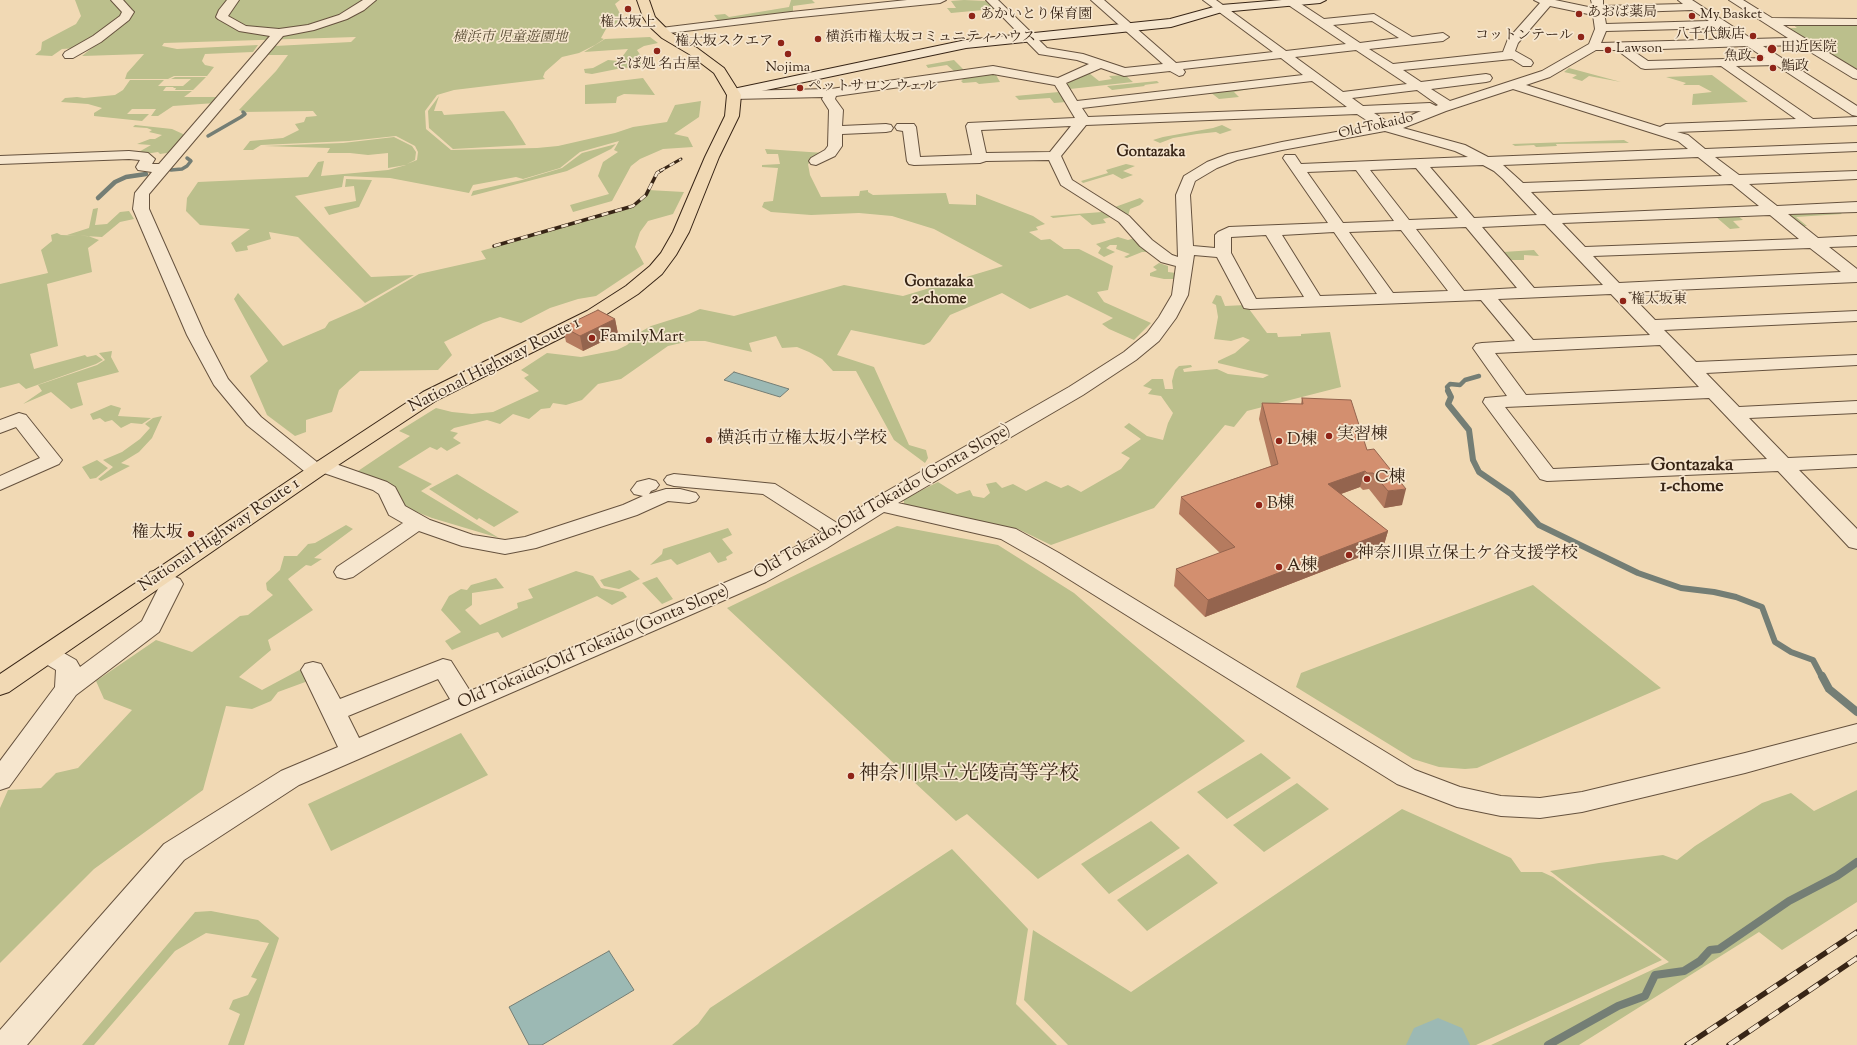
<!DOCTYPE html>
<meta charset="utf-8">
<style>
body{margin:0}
canvas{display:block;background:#f1d9b4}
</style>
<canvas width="1857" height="1045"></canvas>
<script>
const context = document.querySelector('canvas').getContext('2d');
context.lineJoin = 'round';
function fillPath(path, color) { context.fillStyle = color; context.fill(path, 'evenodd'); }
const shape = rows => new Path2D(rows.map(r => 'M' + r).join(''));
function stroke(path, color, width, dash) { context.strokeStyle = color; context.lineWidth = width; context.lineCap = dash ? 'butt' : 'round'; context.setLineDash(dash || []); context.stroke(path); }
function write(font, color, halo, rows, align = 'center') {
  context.font = font + ' "Sorts Mill Goudy","Noto Serif JP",serif'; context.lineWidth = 3.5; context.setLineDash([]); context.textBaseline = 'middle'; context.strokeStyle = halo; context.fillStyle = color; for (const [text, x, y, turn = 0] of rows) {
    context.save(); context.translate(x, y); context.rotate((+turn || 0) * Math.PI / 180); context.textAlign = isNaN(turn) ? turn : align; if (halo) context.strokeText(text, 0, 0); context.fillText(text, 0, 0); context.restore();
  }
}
const green = shape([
 [75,0,620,0,615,4,625,23,606,29,601,38,604,39,595,45,579,53,562,57,545,72,543,77,545,79,454,90,437,95,425,111,426,129,451,150,537,148,558,146,615,133,633,127,667,122,675,105,701,101,699,117,674,134,688,137,693,147,663,149,640,159,631,166,612,201,573,212,570,205,609,194,598,176,603,162,618,152,614,150,619,141,580,152,560,168,523,179,516,177,473,185,469,193,390,178,344,176,342,187,295,196,371,277,414,275,365,303,298,237,269,232,271,239,247,246,248,250,236,252,231,243,250,229,200,225,186,211,187,198,198,182,308,177,318,162,324,161,321,176,388,170,406,165,388,168,388,153,368,155,350,153,327,153,330,148,264,146,343,143,394,137,412,146,416,152,415,160,407,164,417,160,418,152,415,146,396,136,349,141,261,145,253,150,243,150,250,141,283,138,299,130,295,124,304,122,306,117,317,116,313,111,243,112,239,110,276,71,288,55,268,55,275,46,351,42,356,37,164,43,162,46,177,49,258,45,253,52,205,54,202,61,205,65,214,67,207,76,174,76,168,79,125,79,127,73,144,54,82,56,93,47,62,49,52,56,35,55,41,50,42,42,76,24,81,16],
 [791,0,812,0,815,3,793,6,793,12,719,22,714,15,725,14,729,17,789,7],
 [964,0,986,1,994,9,951,13,947,8,956,8,951,1],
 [1791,23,1857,24,1857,69,1787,28,1797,28],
 [650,37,658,43,644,46,637,50,641,56,639,60,645,67,622,68,592,74,585,73,584,69,593,68,608,60,619,61,628,49,584,52,605,39],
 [954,60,964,70,954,71,947,65,928,68,926,65],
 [1569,68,1621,82,1589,76,1582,81,1572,78,1577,75,1564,72],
 [993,73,1006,75,996,75,1000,82,979,84,976,82,963,83,961,81,963,80,959,78],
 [1089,73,1099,81,1112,79,1109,76,1125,75,1133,82,1070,89,1064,83],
 [1712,75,1748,102,1692,105,1693,94,1712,92,1699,85,1683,85,1686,83,1666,77],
 [175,77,206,77,193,90,175,90,176,88,173,88,174,87,166,87,163,91,192,91,184,97,221,97,215,103,173,106,158,116,151,116,156,109,132,109,127,114,149,114,142,121,94,116,94,113,102,108,88,104,61,102,65,98,77,97,84,98,115,95,123,90,130,80,164,80,158,86,183,86,191,79,171,79],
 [643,78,655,95,624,94,617,97,616,103,585,104,585,85],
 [1157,81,1159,83,1144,85,1145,86,1112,90,1107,86],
 [1259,87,1234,92,1239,97,1219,99,1210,92],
 [1059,92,1066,102,1054,103,1050,98,1019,100,1015,96],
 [439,96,434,111,442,111,444,115,504,111,512,122,526,145,453,149,429,128,428,111],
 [135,125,172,129,183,134,185,139,173,152,160,154,158,152,145,154,137,153,151,145,137,144,150,139,155,139,162,135,149,132,152,130,147,128,133,127],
 [1222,125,1232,130,1220,134,1216,132,1197,134,1173,138,1160,143,1153,140,1163,137,1213,128],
 [1624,140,1629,143,1556,144,1557,146,1536,147,1534,145,1515,146,1512,144],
 [616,144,611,149,567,171,471,196,473,191,522,180,562,168,582,153],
 [765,149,824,153,808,164,810,175,821,197,859,196,860,191,868,190,868,192,873,195,946,193,949,204,976,205,976,194,1033,216,1045,224,1036,227,1038,230,1029,232,1041,240,1050,239,1064,249,1079,249,1113,266,1108,290,1097,292,1104,302,1151,323,1134,340,1109,329,1102,324,1113,318,1067,295,1030,309,1002,293,950,315,930,342,924,345,851,330,837,355,874,367,909,445,926,450,928,458,925,463,894,440,856,371,833,371,822,359,809,352,797,347,782,348,776,336,749,343,752,352,705,341,690,341,668,346,621,379,598,384,582,400,566,405,553,403,550,408,541,409,529,419,513,414,500,424,487,420,454,428,450,431,458,433,453,438,461,443,447,451,441,447,437,450,430,447,398,467,432,484,421,491,499,538,432,518,399,505,355,473,410,436,399,431,436,408,452,412,472,414,493,412,539,391,524,378,529,375,521,370,547,353,581,357,617,350,627,345,642,331,651,326,689,314,700,309,734,316,844,285,903,296,1003,266,934,229,892,216,859,213,811,215,771,212,762,207,764,202,773,201,778,168,762,167,762,165,780,164,778,154,767,154],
 [1126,164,1135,166,1123,171,1133,175,1122,179,1113,174,1083,183,1081,181,1108,173,1106,170],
 [346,179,372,180,359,207,329,215,324,207,356,201,354,186,345,187],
 [648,190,684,192,673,214,648,221,640,232,635,247,644,264,596,296,578,299,550,308,521,323,500,317,483,323,444,342,452,355,438,370,360,371,339,390,332,412,306,420,306,432,295,436,267,415,250,376,268,361,234,299,238,293,283,346,325,328,329,322,361,308,419,274,486,259,481,251,634,207],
 [1140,198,1144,201,1140,205,1130,209,1128,216,1115,207],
 [98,208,95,225,107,224,120,212,129,211,134,219,120,222,102,237,67,235,89,228,93,209],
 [1102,212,1111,217,1103,219,1106,223,1092,225,1080,215,1053,218,1050,216],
 [1839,212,1842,214,1796,217,1807,226,1800,226,1785,213],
 [1738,216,1743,220,1733,221,1740,228,1730,229,1716,217],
 [57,233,61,235,88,236,99,240,88,248,92,272,47,284,58,346,30,354,34,369,85,355,87,357,96,355,103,360,96,364,26,389,19,383,0,388,0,284,48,273,41,250,52,241,51,235],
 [1118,237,1128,240,1135,238,1150,252,1142,252,1127,258,1124,257,1130,254,1116,249,1117,245,1110,245,1106,248,1115,252,1104,257,1098,253,1101,248,1096,244],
 [1534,250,1539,256,1524,255,1524,260,1511,260,1503,252],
 [1159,263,1168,266,1168,272,1176,273,1175,279,1164,279,1150,276,1150,273,1157,270,1153,267],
 [1216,295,1221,296,1225,306,1246,305,1267,333,1277,333,1278,337,1301,336,1301,334,1330,332,1341,387,1247,411,1234,427,1225,425,1154,508,1051,545,1018,529,937,516,904,504,904,499,938,482,957,494,970,490,973,496,984,498,990,493,986,484,996,482,1002,488,1013,484,1026,491,1046,481,1061,488,1068,485,1081,492,1121,469,1130,458,1121,453,1141,439,1124,427,1129,423,1147,436,1163,440,1168,423,1173,413,1161,396,1148,394,1152,389,1143,386,1152,379,1163,379,1165,389,1173,389,1172,381,1175,370,1179,366,1191,365,1192,367,1183,369,1184,372,1217,369,1228,374,1263,378,1269,375,1218,363,1218,361,1235,353,1250,340,1243,337,1231,341,1214,339,1218,317,1216,305,1212,303],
 [112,351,111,357,119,372,77,383,83,405,71,409,51,392,23,404,42,391,38,385,97,365,105,360,99,353],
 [111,405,121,408,118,416,151,418,142,424,131,423,121,428,112,420,105,422,100,418,93,420,90,414],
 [162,416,152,438,139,452,121,463,130,466,101,481,98,479,113,467,103,460,122,452,140,439,150,428,145,424,153,418],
 [97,460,108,468,96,478,90,479,82,467],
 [457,474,519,512,494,527,479,518,477,520,429,489],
 [346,525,353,529,314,558,322,559,311,566,306,565,288,579,313,610,268,640,271,650,239,677,262,690,305,667,308,681,278,692,271,701,252,709,226,706,203,790,94,869,0,963,0,808,8,790,41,788,56,773,78,768,132,710,104,699,96,681,156,640,192,652,240,616,248,615,273,595,267,590,266,583,280,570,284,556,297,556,308,544,315,543],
 [897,526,998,545,1074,593,1245,741,1038,879,967,814,956,821,727,608],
 [728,528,732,535,722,539,733,553,726,557,727,560,718,563,710,552,677,565,671,559,650,565,662,554,663,549],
 [630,570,640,579,619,589,604,586,600,580],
 [576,571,593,576,601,588,623,592,627,597,612,605,597,596,502,638,498,632,491,634,452,650,445,641,461,632,441,610,449,596,461,589,467,590,471,585,496,578,504,588,472,593,472,605,465,610,480,625,518,608,517,603,533,598,528,589],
 [657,577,673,599,662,604,642,583],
 [1533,585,1661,688,1477,768,1465,769,1439,767,1413,759,1296,687,1301,673],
 [461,733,488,775,331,851,308,804],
 [1261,753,1291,778,1227,819,1197,792],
 [1297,783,1329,809,1264,852,1233,825],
 [1857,790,1857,902,1782,950,1759,932,1579,1045,1491,1045,1669,962,1550,871,1599,863,1663,855,1677,860,1695,846,1762,803,1791,793,1814,811],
 [1402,809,1511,858,1521,872,1542,872,1553,877,1662,960,1476,1045,1068,1045,1024,1000,1033,930,1131,992],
 [1151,821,1180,848,1109,894,1081,864],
 [952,849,1028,929,1016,1004,1057,1045,672,1045,698,1024,710,1008],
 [1188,854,1218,883,1147,931,1117,900],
 [211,911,258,920,279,938,244,1045,228,1045,240,1014,229,1009,233,1000,248,995,257,979,251,977,269,943,206,933,175,951,94,1045,82,1045,195,912]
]);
const water = shape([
 [734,372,789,389,780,397,724,380,734,372],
 [609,951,634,990,542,1045,529,1045,509,1007,609,951]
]);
const streamFar3 = shape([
 [208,136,241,117,245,114,243,112],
 [171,170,182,169,187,166,191,161,187,158]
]);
const streamFar2 = shape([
 [98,198,115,182,126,177,146,174],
 [1449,392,1447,387,1450,384,1460,385,1465,380,1479,376]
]);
const streamFar1 = shape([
 [1448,391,1451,397,1448,404,1469,430,1473,460,1479,472,1511,494,1539,525,1638,573,1681,588,1714,592,1736,597,1762,607,1775,642,1791,652,1813,660,1822,677]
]);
const stream = shape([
 [1822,676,1829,689,1857,712],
 [1548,1045,1618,1006,1645,996,1655,975,1684,971,1700,961,1710,950,1719,949,1789,901,1837,876,1857,862]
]);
const river = shape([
 [1438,1018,1462,1028,1470,1045,1406,1045,1414,1028,1438,1018]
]);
const street = shape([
 [111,0,123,0,132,10,134,12,129,20,101,42,73,58,65,58,63,55,65,52,93,36,120,16,122,12,111,0],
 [227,0,239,0,228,16,246,26,279,29,308,25,339,15,363,0,376,0,364,10,347,19,314,30,283,36,149,194,149,209,205,335,228,379,261,417,317,462,323,460,330,462,387,482,395,487,405,506,430,520,473,535,505,540,525,537,623,505,643,496,634,494,631,490,637,482,649,479,656,481,659,485,656,489,651,491,649,494,666,489,680,489,696,493,699,497,696,501,689,503,668,501,637,515,536,548,505,554,462,546,419,531,353,577,345,579,337,577,334,572,337,567,403,523,389,515,379,494,373,490,324,473,316,477,309,475,247,425,214,385,187,335,133,209,135,193,152,172,138,170,136,167,140,160,129,159,0,164,0,156,129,151,148,153,155,159,152,164,159,164,270,36,239,31,218,19,216,17,219,10,227,0],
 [907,0,946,0,940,3,791,18,661,34,655,31,661,28,791,12,907,0],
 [986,0,998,0,1047,48,1083,54,1125,68,1163,64,1091,0,1104,0,1176,63,1273,52,1203,0,1216,0,1286,51,1346,44,1281,0,1295,0,1324,19,1374,14,1412,37,1443,33,1449,37,1443,41,1369,49,1393,64,1503,52,1508,39,1540,3,1534,0,1555,0,1593,8,1591,0,1603,0,1603,6,1683,4,1678,0,1692,0,1752,39,1788,38,1729,0,1743,0,1772,18,1857,19,1857,25,1783,25,1857,70,1857,79,1853,78,1799,45,1763,46,1857,106,1857,116,1852,115,1776,65,1736,66,1813,119,1857,117,1857,125,1677,132,1688,135,1705,149,1857,143,1857,151,1715,157,1739,175,1857,171,1857,179,1749,184,1777,206,1857,202,1857,212,1788,214,1818,238,1857,236,1857,246,1829,247,1857,269,1857,282,1628,292,1655,320,1857,311,1857,321,1664,330,1696,362,1857,355,1857,365,1706,373,1739,407,1857,401,1857,413,1749,418,1788,458,1857,455,1857,467,1799,470,1857,529,1857,549,1849,547,1778,471,1547,481,1540,479,1483,402,1485,398,1507,396,1473,348,1476,344,1482,343,1515,341,1481,300,1250,309,1244,308,1242,304,1217,257,1194,255,1188,295,1176,318,1159,341,1136,360,1083,395,898,503,1016,529,1059,553,1415,770,1460,787,1501,796,1540,798,1582,792,1745,753,1857,724,1857,742,1745,773,1582,812,1540,818,1501,816,1457,807,1397,784,1043,563,1001,539,884,512,827,548,766,582,299,785,184,860,27,1045,0,1045,0,1030,164,844,281,771,338,747,301,670,305,664,313,662,321,664,340,699,443,659,451,661,470,691,750,572,822,532,763,494,674,486,667,484,664,480,667,476,674,474,775,484,837,523,875,498,1069,387,1124,352,1147,333,1159,317,1172,295,1176,266,1161,262,1140,246,1119,222,1061,185,1049,160,986,161,980,163,914,165,909,164,907,161,903,131,897,130,895,127,897,124,914,124,916,127,920,157,972,155,966,126,968,123,1075,118,1055,85,993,74,836,96,835,99,843,110,842,126,886,124,891,125,893,128,891,131,886,132,842,134,842,146,835,156,816,165,811,164,809,161,811,158,825,150,828,146,829,110,822,99,823,97,734,99,729,98,728,95,729,92,734,91,831,89,993,66,1058,78,1089,64,1077,60,1039,54,986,0],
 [1550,6,1593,15,1595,29,1589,44,1542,71,1450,101,1431,89,1486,82,1490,81,1492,78,1490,75,1486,74,1421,82,1403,70,1512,59,1523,66,1531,66,1533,63,1531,60,1515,51,1518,43,1550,6],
 [1692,10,1709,21,1606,24,1604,13,1692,10],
 [1372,21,1399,38,1360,43,1333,25,1372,21],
 [1719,28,1737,39,1601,43,1606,31,1719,28],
 [1747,46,1765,58,1648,61,1632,50,1747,46],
 [1356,50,1407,84,1343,92,1295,57,1356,50],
 [1596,50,1617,50,1641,68,1645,69,1721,66,1796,119,1666,124,1660,127,1526,85,1550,77,1596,50],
 [1281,58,1303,75,1077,101,1066,83,1101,68,1124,76,1170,71,1179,76,1183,75,1185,72,1183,69,1281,58],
 [1312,81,1347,107,1088,117,1082,108,1312,81],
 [1513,89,1678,141,1688,149,1488,157,1465,145,1403,128,1446,111,1513,89],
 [1417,90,1438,105,1436,106,1430,103,1363,106,1352,98,1417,90],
 [1421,111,1398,121,1388,122,1374,113,1421,111],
 [1357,114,1374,125,1282,142,1228,154,1207,162,1184,176,1176,195,1178,257,1172,255,1152,240,1129,216,1072,180,1061,156,1086,125,1357,114],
 [1071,126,1050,152,986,153,981,130,1071,126],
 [1385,131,1455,151,1468,157,1301,164,1295,155,1285,155,1283,158,1328,223,1229,227,1218,232,1215,235,1215,248,1193,246,1190,195,1195,181,1217,168,1237,160,1282,150,1385,131],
 [1698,157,1722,176,1523,183,1503,165,1698,157],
 [1483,165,1494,171,1503,179,1537,215,1474,218,1430,167,1483,165],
 [1416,168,1458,218,1409,220,1370,170,1416,168],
 [1356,170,1394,221,1343,223,1307,172,1356,170],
 [1732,184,1759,206,1553,215,1531,192,1732,184],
 [1770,215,1799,239,1585,247,1562,223,1770,215],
 [1545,224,1603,285,1534,288,1482,227,1545,224],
 [1466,227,1517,288,1464,291,1416,229,1466,227],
 [1401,230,1448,291,1393,293,1349,232,1401,230],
 [1334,232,1377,294,1320,296,1282,235,1334,232],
 [1266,235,1304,297,1256,299,1231,253,1231,237,1266,235],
 [1810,248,1841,272,1619,283,1593,256,1810,248],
 [1611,294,1650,335,1533,340,1498,299,1611,294],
 [1660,345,1699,387,1526,395,1495,353,1660,345],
 [1709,398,1767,459,1553,469,1505,407,1709,398],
 [438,679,450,699,359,738,348,716,438,679],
 [19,413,26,415,62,460,59,464,0,490,0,476,40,458,16,427,0,433,0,420,19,413],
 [158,570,180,579,183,584,159,632,76,695,9,787,0,790,0,761,55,687,56,670,39,660,35,654,39,648,47,646,55,648,76,660,80,667,142,621,159,587,150,582,147,577,150,572,158,570]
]);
const secondary = shape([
 [1282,0,1326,0,1320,3,1222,12,1171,27,966,48,733,97,728,96,726,93,728,90,733,89,966,40,1170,19,1221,5,1282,0]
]);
const highway = shape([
 [637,0,649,0,655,17,670,32,697,48,724,68,741,95,739,116,719,157,689,232,676,255,662,274,638,294,599,319,437,400,323,475,9,692,0,695,0,674,309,467,423,392,587,311,626,286,650,266,661,253,673,232,705,157,725,116,727,95,714,73,689,54,662,38,649,26,643,17,637,0]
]);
const railFar2 = shape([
 [660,171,681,159]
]);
const railFar1 = shape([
 [494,246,633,206,646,195,657,173,662,170]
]);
const rail = shape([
 [1687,1045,1857,932],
 [1729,1045,1857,958]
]);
const wall = shape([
 [615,319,618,334,583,351,566,342,563,327],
 [1302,398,1367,450,1402,505,1384,508,1369,489,1363,490,1360,487,1341,494,1388,531,1383,548,1205,617,1174,586,1176,569,1220,553,1179,514,1181,497,1271,466,1259,419,1262,403,1301,404]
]);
const shadedWall = shape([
 [615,319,618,334,583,351,580,336],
 [1365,471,1360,487,1324,500,1328,484],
 [1406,489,1402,505,1384,508,1388,491],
 [1388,531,1383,548,1205,617,1208,600]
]);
const building = shape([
 [598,310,615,319,580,336,563,327,598,310],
 [1302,398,1351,400,1367,450,1374,449,1406,489,1388,491,1373,473,1367,473,1365,471,1328,484,1388,531,1208,600,1176,569,1235,547,1181,497,1278,464,1262,403,1303,404,1302,398]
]);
const markers = [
 [628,9,4,"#8f2418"],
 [1579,14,4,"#8f2418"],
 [972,16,4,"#8f2418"],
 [1692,16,4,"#8f2418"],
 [1753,36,4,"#8f2418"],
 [1581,37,4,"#8f2418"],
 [818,39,4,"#8f2418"],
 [781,43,4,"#8f2418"],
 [1772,49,5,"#8f2418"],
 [1608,50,4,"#8f2418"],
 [657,51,4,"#8f2418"],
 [788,54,4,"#8f2418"],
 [1760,58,4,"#8f2418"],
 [1773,68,4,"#8f2418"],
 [800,88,4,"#8f2418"],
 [1623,301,4,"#8f2418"],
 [592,338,4,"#8f2418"],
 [1329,436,4,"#8f2418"],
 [709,440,4,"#8f2418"],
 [1279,441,4,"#8f2418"],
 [1367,479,4,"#8f2418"],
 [1259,505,4,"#8f2418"],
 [191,534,4,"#8f2418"],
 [1349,555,4,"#8f2418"],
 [1279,567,4,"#8f2418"],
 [851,776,4,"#8f2418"]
];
const farPoinames = [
 ["あおば薬局",1587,14],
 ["あかいとり保育園",980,16],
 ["My Basket",1700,16],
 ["権太坂上",628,24,"center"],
 ["八千代飯店",1745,36,"right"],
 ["コットンテール",1573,37,"right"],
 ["横浜市権太坂コミュニティハウス",826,39],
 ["権太坂スクエア",773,43,"right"],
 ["田近医院",1781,49],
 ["Lawson",1616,50],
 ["魚政",1752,58,"right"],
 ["そば処 名古屋",657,66,"center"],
 ["鮨政",1781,68],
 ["Nojima",788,69,"center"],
 ["ペットサロン ウェル",808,88],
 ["権太坂東",1631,301]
];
const farParknames = [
 ["横浜市 児童遊園地",510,39]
];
const farStreetnames = [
 ["Old Tokaido",1376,127,-13]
];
const farNeighbourhoodnames = [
 ["Gontazaka",1151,153],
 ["Gontazaka",939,283],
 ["2-chome",939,300]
];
const poiNames = [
 ["FamilyMart",600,338],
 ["実習棟",1337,436],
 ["横浜市立権太坂小学校",717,440],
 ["D棟",1287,441],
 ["C棟",1375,479],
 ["B棟",1267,505],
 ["権太坂",183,534,"right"],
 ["神奈川県立保土ケ谷支援学校",1357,555],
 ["A棟",1287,567]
];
const streetNames = [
 ["National Highway Route 1",495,366,-27],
 ["Old Tokaido;Old Tokaido (Gonta Slope)",883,503,-30],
 ["National Highway Route 1",220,536,-34],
 ["Old Tokaido;Old Tokaido (Gonta Slope)",594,648,-23]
];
const neighbourhoodNames = [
 ["Gontazaka",1692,467],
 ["1-chome",1692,488]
];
const nearPoinames = [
 ["神奈川県立光陵高等学校",859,776]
];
fillPath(green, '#bbbf8c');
fillPath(water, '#9cb9b4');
stroke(water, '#747e75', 1);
stroke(streamFar3, '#747e75', 3.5);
stroke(streamFar2, '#747e75', 4.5);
stroke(streamFar1, '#747e75', 6);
stroke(stream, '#747e75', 8);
fillPath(river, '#9cb9b4');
stroke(street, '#66523e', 2);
stroke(secondary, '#382516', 2);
stroke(highway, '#382516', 2);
fillPath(street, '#f6e6ce');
fillPath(secondary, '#f6e6ce');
fillPath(highway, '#f1d9b4');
stroke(railFar2, '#382516', 3);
stroke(railFar1, '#382516', 3.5);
stroke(rail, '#382516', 5.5);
stroke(railFar2, '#f6e6ce', 2, [5.5]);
stroke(railFar1, '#f6e6ce', 2.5, [7]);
stroke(rail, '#f6e6ce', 4, [12]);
fillPath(wall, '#b57b5f');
fillPath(shadedWall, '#94644e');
fillPath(building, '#d38f6f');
stroke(building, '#94644e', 1);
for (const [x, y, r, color] of markers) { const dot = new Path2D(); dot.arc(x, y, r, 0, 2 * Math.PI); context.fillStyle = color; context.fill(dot); stroke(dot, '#f6e6ce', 1.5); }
write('14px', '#382516', '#f6e6ce', farPoinames, 'left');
write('italic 14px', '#594c34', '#f6e6ce', farParknames);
write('14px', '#382516', '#f6e6ce', farStreetnames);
write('bold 15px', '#382516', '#f6e6ce', farNeighbourhoodnames);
write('17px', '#382516', '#f6e6ce', poiNames, 'left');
write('17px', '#382516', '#f6e6ce', streetNames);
write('bold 18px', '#382516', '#f6e6ce', neighbourhoodNames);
write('20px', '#382516', '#f6e6ce', nearPoinames, 'left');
</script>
